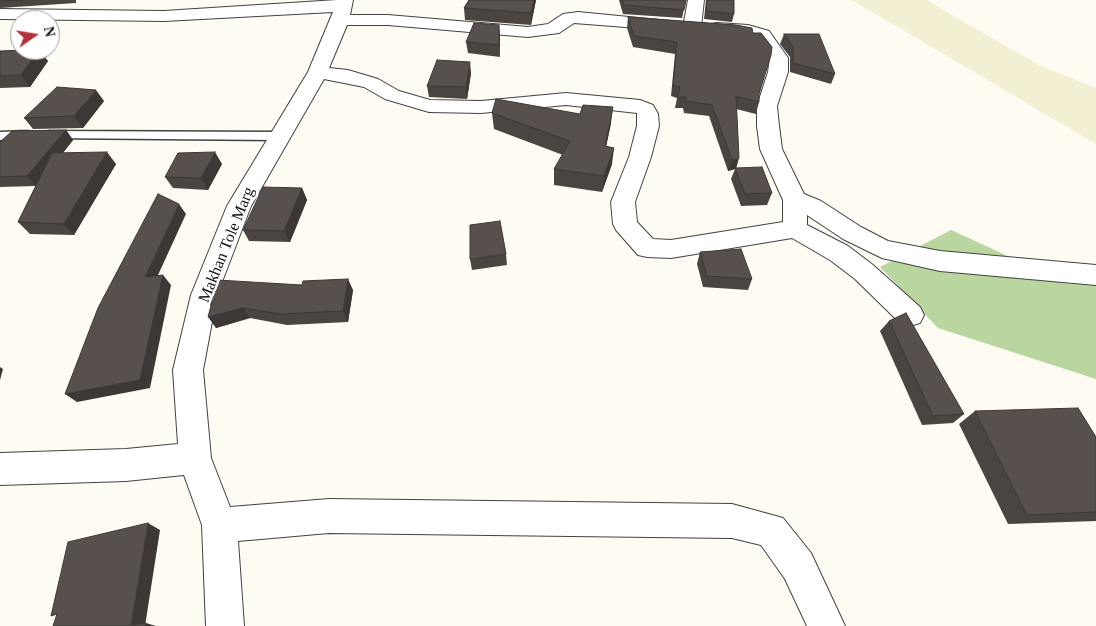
<!DOCTYPE html>
<style>
body{margin:0}
#map{position:relative;width:1096px;height:626px;overflow:hidden;background:#fefbf2;font-family:Georgia,serif}
canvas{display:block}
.north{position:absolute;left:10px;top:10px;width:50px;height:50px;box-sizing:border-box;background:#fff;border:1px solid #9f9f9f;border-radius:50%;rotate:77deg;font-size:14px;font-weight:700;line-height:20px;text-align:center;color:#0f0f0f}
.north::after{content:'';display:block;margin:auto;width:18px;height:22px;background:#b43139;clip-path:polygon(50% 0,100% 100%,50% 72%,0 100%)}
</style>
<div id="map">
<canvas width="1096" height="626"></canvas>
<div class="north">N</div>
</div>
<script>
const context = document.querySelector('canvas').getContext('2d');
context.lineJoin = 'round';
function fillPath(path, color) { context.fillStyle = color; context.fill(path, 'evenodd'); }
const shape = rows => new Path2D(rows.map(r => 'M' + r).join(''));
function stroke(path, color, width, dash) { context.strokeStyle = color; context.lineWidth = width; context.lineCap = dash ? 'butt' : 'round'; context.setLineDash(dash || []); context.stroke(path); }
function write(font, color, halo, rows, align = 'center') {
  context.font = font + ' Georgia,serif'; context.lineWidth = 5; context.setLineDash([]); context.textBaseline = 'middle'; context.strokeStyle = halo; context.fillStyle = color; for (const [text, x, y, turn = 0] of rows) {
    context.save(); context.translate(x, y); context.rotate((+turn || 0) * Math.PI / 180); context.textAlign = isNaN(turn) ? turn : align; if (halo) context.strokeText(text, 0, 0); context.fillText(text, 0, 0); context.restore();
  }
}
const farmland = shape([
 [852,0,926,0,1039,65,1096,88,1096,144]
]);
const forest = shape([
 [951,230,1069,284,1096,284,1096,379,938,328,880,267]
]);
const service = shape([
 [27,131,31,132,31,138,0,140,0,132,27,131],
 [50,131,278,132,284,136,278,140,46,138,46,132,50,131]
]);
const minor = shape([
 [337,0,353,0,350,15,388,15,528,27,548,24,563,14,578,12,670,21,673,25,670,29,664,30,574,23,559,33,528,37,388,25,347,25,329,68,348,70,378,79,399,91,430,100,481,101,566,93,640,100,653,105,658,114,659,126,651,157,635,202,637,222,653,239,671,240,783,222,783,200,760,149,757,126,757,106,768,72,770,58,757,39,746,35,717,33,711,32,708,28,711,24,717,23,748,25,769,31,788,58,788,72,777,106,779,126,782,149,804,194,821,201,861,227,888,241,940,251,1096,265,1096,285,940,271,882,258,843,239,807,215,807,225,848,246,873,265,920,307,924,315,920,323,910,326,900,323,855,279,830,260,792,238,671,258,647,257,638,255,616,230,613,224,611,202,629,157,637,126,637,113,566,105,481,113,429,112,385,99,364,87,324,79,251,206,217,295,203,370,211,458,230,507,329,499,732,504,783,518,811,553,845,626,807,626,785,579,761,545,732,538,329,533,238,541,244,626,206,626,202,525,184,475,126,481,0,485,0,453,126,449,178,444,173,370,191,295,227,206,308,72,333,12,164,21,0,19,0,9,164,11,337,0],
 [688,0,704,0,701,27,698,31,692,32,686,31,683,27,688,0]
]);
const wall = shape([
 [0,0,76,0,76,3,0,8],
 [469,0,536,0,531,25,465,20,464,8],
 [619,0,686,0,682,18,623,14],
 [706,0,734,0,734,14,732,22,704,19],
 [628,17,736,25,759,94,759,102,756,114,736,109,736,168,772,193,767,205,741,206,731,179,735,169,728,171,709,116,684,113,683,108,675,108,677,98,671,96,675,54,633,47,627,28],
 [499,25,500,57,468,53,466,42],
 [784,34,835,74,831,84,790,72,790,57,780,44],
 [0,51,48,61,30,87,0,88],
 [471,73,467,99,429,97,427,86],
 [104,101,83,128,33,129,24,118],
 [492,113,611,123,606,146,612,164,602,192,554,185,554,169,563,155,494,129],
 [66,130,73,140,63,153,116,164,74,235,30,234,18,222,36,186,0,187,0,142],
 [222,164,208,190,173,188,165,177],
 [302,188,307,200,290,242,249,241,243,230],
 [700,252,752,279,748,290,703,287,697,264],
 [506,254,507,265,472,270,470,259],
 [353,290,348,322,287,325,250,318,216,328,211,306,208,301],
 [889,321,964,414,953,423,922,425,880,331],
 [975,411,1096,437,1096,521,1008,524,959,424]
]);
const shadedWall = shape([
 [534,0,536,0,531,25,531,13],
 [499,25,500,36,500,57,499,45],
 [39,50,40,50,48,61,30,87,21,75],
 [470,62,471,73,467,99,466,87],
 [96,90,104,101,83,128,74,116],
 [613,107,611,123,603,162,605,146],
 [66,130,73,140,36,186,27,176],
 [614,148,612,164,602,192,604,176],
 [107,152,116,164,74,235,64,224],
 [215,152,222,164,208,190,201,178],
 [739,158,736,169,735,168,735,169,728,171,732,160],
 [302,188,307,200,290,242,284,231],
 [179,204,186,214,153,286,145,277],
 [163,275,171,285,150,388,77,402,65,394],
 [348,279,353,290,348,322,343,311],
 [243,308,250,318,216,328,208,317],
 [0,367,3,369,0,380],
 [148,523,160,530,145,626,146,623,156,626,135,626,131,625]
]);
const building = shape([
 [0,0,23,0,0,1,0,0],
 [469,0,534,0,531,13,464,8,469,0],
 [622,0,686,0,684,10,624,5,622,0],
 [707,0,734,0,734,14,706,11,707,0],
 [628,17,736,25,752,28,753,33,761,33,772,47,771,55,759,94,759,102,736,96,739,158,732,160,712,105,686,101,686,97,677,97,680,87,673,85,677,42,634,36,628,17],
 [474,23,499,25,499,45,466,42,474,23],
 [784,34,819,34,835,74,793,63,793,47,784,34],
 [25,50,39,50,21,75,0,76,0,51,25,50],
 [437,60,470,62,466,87,427,86,437,60],
 [57,87,96,90,74,116,24,118,57,87],
 [496,99,580,114,583,105,613,107,605,146,614,148,604,176,554,169,570,141,492,113,496,99],
 [66,130,27,176,0,177,0,142,12,131,66,130],
 [107,152,64,224,18,222,52,153,107,152],
 [215,152,201,178,165,177,178,153,215,152],
 [762,167,772,193,745,194,735,168,762,167],
 [263,187,302,188,284,231,243,230,263,187],
 [158,194,179,204,145,277,163,275,140,380,65,394,98,308,158,194],
 [500,221,506,254,470,259,470,225,500,221],
 [741,249,752,279,707,276,700,252,741,249],
 [348,279,343,311,281,314,243,308,208,317,212,302,208,301,211,286,216,285,217,280,302,285,303,281,348,279],
 [906,313,964,414,933,416,889,321,906,313],
 [1078,408,1096,437,1096,512,1027,515,975,411,1078,408],
 [148,523,131,625,146,623,145,626,53,626,57,614,51,616,68,542,148,523]
]);
const streetNames = [
 ["Makhan Tole Marg",227,245,-68]
];
fillPath(farmland, '#f2efd3');
fillPath(forest, '#b8d69e');
stroke(service, '#424242', 3);
stroke(minor, '#424242', 2);
fillPath(service, '#fff');
fillPath(minor, '#fff');
fillPath(wall, '#4b4541');
fillPath(shadedWall, '#3d3835');
fillPath(building, '#57504c');
stroke(building, '#3d3835', 1);
write('16px', '#0f0f0f', '#fff', streetNames);
</script>
